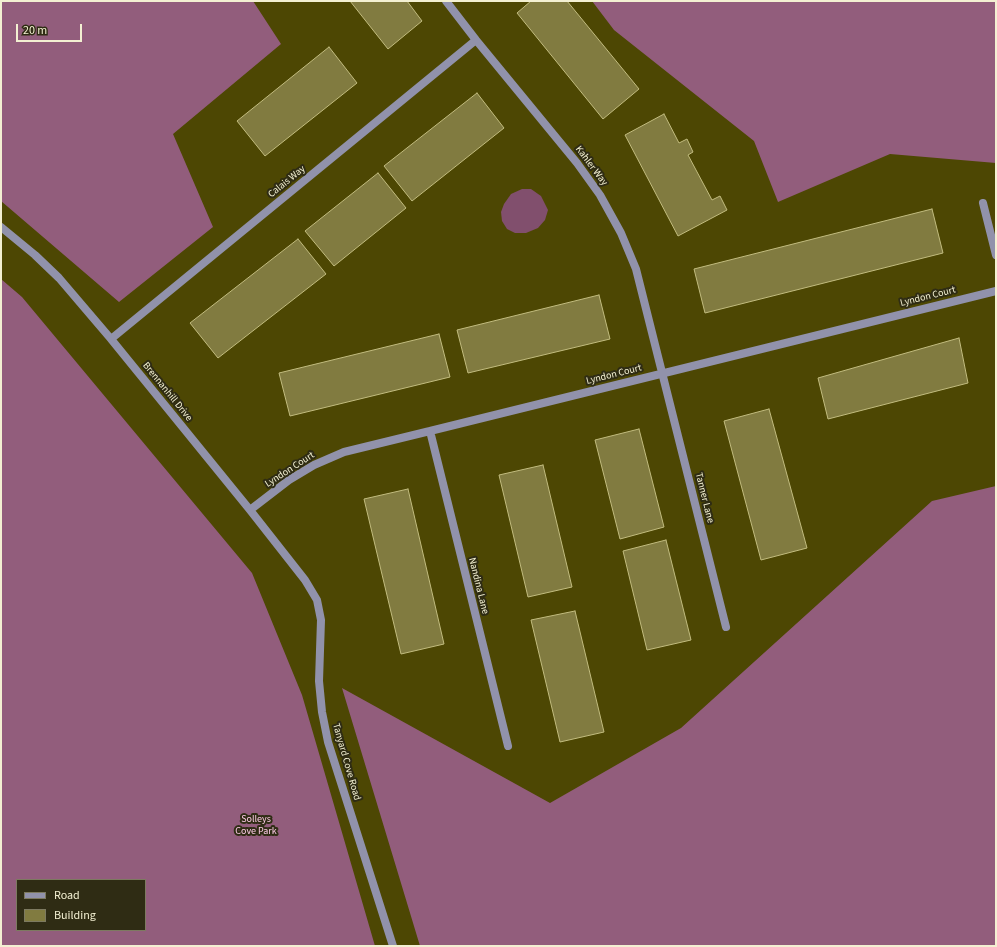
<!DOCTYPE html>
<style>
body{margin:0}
#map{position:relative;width:997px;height:947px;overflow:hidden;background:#4d4703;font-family:"Source Sans 3",sans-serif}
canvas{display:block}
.frame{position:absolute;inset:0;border:2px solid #f3f0d2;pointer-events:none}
.legend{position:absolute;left:16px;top:879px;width:130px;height:52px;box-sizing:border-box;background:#2f2c14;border:1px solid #7d7a60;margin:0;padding:5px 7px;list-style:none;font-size:12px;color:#f3f0d2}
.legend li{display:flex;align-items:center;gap:8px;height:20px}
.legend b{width:20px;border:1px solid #7d7a60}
.scale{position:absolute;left:16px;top:24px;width:66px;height:18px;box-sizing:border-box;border:2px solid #f3f0d2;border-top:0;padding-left:5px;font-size:12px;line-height:14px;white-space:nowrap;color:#f3f0d2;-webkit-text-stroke:3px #2f2c14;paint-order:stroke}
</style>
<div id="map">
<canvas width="997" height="947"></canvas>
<div class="frame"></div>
<ul class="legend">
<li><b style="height:5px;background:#9192ab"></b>Road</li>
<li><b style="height:11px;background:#817b40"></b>Building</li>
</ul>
<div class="scale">20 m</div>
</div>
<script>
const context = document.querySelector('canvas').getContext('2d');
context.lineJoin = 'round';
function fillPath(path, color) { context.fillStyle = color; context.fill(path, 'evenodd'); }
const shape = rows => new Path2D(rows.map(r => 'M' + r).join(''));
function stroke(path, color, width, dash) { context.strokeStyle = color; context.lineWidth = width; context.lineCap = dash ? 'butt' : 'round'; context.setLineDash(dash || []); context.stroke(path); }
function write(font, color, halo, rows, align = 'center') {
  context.font = font + ' "Source Sans 3",sans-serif'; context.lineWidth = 4; context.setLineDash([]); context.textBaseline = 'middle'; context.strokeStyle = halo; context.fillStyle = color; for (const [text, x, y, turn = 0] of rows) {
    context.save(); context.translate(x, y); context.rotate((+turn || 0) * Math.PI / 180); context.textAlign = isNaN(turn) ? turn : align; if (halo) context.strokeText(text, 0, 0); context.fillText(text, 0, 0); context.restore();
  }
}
const green = shape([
 [522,189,531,189,541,196,548,210,545,220,538,228,526,233,515,233,507,229,502,221,501,212,504,204,511,194]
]);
const forest = shape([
 [1,1,253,1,281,44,173,134,213,227,119,302,1,201],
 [592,1,996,1,996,163,890,154,778,202,754,141,614,30],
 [1,279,22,297,252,573,302,695,375,946,1,946],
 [17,880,145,880,145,930,17,930],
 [996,486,996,946,420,946,342,688,550,803,681,728,932,501]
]);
const building = shape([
 [350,1,407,1,422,21,388,49,350,1],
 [531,1,567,1,639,89,603,119,517,13,531,1],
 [329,47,357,83,265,156,237,121,329,47],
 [477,93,504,128,412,201,384,166,477,93],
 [664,114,679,143,687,139,693,152,688,155,712,200,720,196,727,210,678,236,625,135,664,114],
 [378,173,406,208,334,266,305,231,378,173],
 [932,209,943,253,705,313,694,269,932,209],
 [298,239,326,274,218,358,190,323,298,239],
 [599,295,610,339,468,373,457,330,599,295],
 [439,334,450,377,290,416,279,373,439,334],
 [959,338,968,383,828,419,818,378,959,338],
 [769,409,807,548,761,560,724,421,769,409],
 [639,429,664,527,620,539,595,440,639,429],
 [543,465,572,587,528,597,499,475,543,465],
 [408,489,444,644,401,654,364,499,408,489],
 [666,540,691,640,647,650,623,551,666,540],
 [575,611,604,732,560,742,531,620,575,611]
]);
const minor = shape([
 [446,1,476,40,577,163,600,195,621,233,636,269,726,627],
 [983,203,996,255],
 [1,227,35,255,59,278,111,339,250,510,305,580,317,600,321,620,319,681,322,712,328,742,393,946],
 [111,339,476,40],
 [430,431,508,746],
 [250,510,289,480,314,465,344,452,430,431,996,291]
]);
const streetNames = [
 ["Kahler Way",591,166,53],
 ["Calais Way",287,182,-39],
 ["Lyndon Court",928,297,-14],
 ["Lyndon Court",614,375,-14],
 ["Brennanhill Drive",167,392,51],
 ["Lyndon Court",290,470,-33],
 ["Tanner Lane",704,498,76],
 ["Nandina Lane",478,586,76],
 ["Tanyard Cove Road",346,762,74]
];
const parkNames = [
 ["Solleys",256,820],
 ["Cove Park",256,832]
];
fillPath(green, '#814f6d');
fillPath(forest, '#925d7c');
fillPath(building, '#817b40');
stroke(building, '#c2bc7f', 1);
stroke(minor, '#9192ab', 8);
write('10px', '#f3f0d2', '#2f2c14', streetNames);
write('10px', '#fdcbe7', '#2f2c14', parkNames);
</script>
